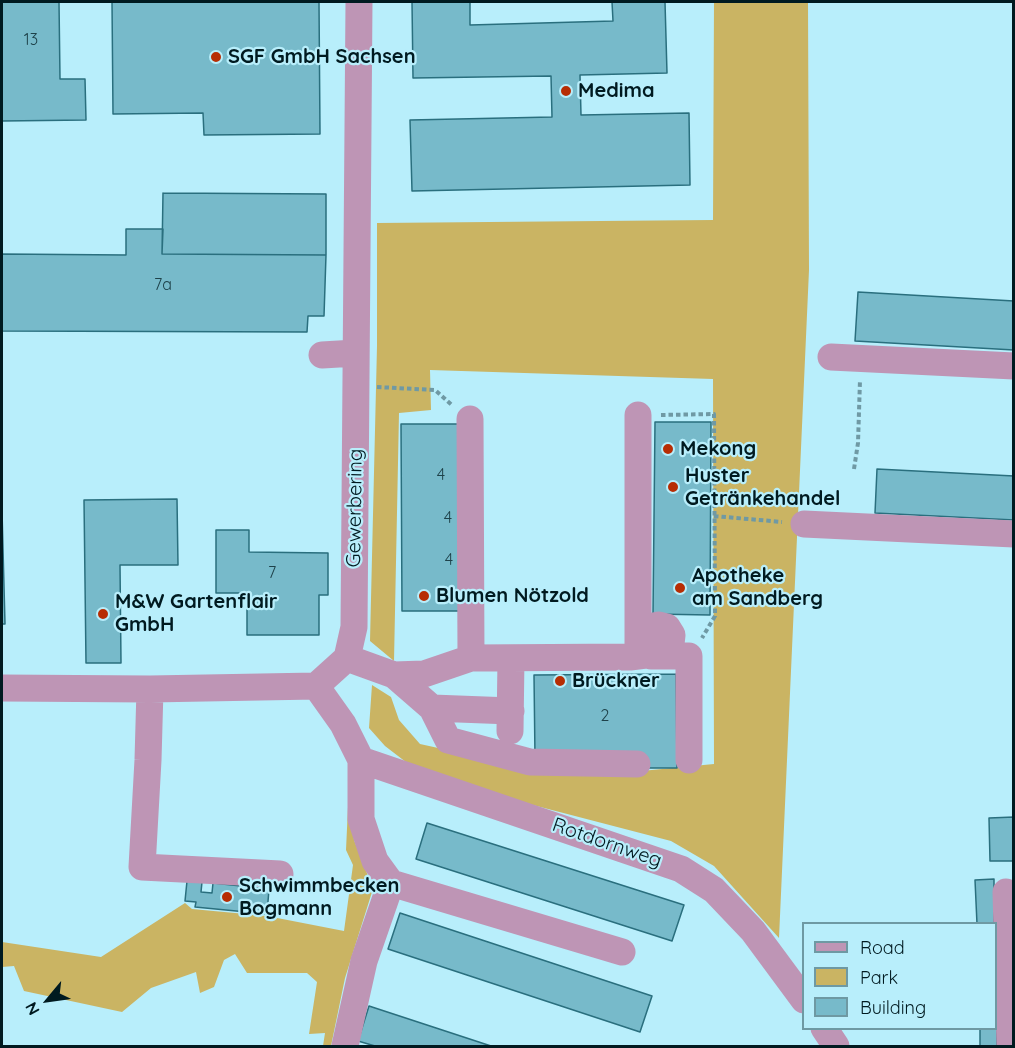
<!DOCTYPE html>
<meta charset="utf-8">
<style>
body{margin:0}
#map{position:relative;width:1015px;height:1048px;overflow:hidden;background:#b8eefb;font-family:Quicksand,sans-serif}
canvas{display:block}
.frame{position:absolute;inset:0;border:3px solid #001a20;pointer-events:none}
.legend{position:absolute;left:802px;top:922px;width:195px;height:108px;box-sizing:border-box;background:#b8eefb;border:2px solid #6e99a3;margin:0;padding:8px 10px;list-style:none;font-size:18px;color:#001a20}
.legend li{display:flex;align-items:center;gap:12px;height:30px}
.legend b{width:30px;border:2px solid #6e99a3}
.north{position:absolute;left:18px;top:970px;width:60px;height:60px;-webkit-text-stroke:4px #b8eefb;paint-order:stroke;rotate:241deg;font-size:16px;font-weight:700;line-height:24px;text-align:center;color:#001a20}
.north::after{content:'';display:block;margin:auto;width:21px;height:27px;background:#001a20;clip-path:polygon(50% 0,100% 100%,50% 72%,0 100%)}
</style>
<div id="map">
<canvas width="1015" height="1048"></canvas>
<div class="frame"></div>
<ul class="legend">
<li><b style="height:8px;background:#be95b5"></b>Road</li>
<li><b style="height:16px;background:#cab463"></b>Park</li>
<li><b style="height:16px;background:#77baca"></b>Building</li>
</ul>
<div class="north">N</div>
</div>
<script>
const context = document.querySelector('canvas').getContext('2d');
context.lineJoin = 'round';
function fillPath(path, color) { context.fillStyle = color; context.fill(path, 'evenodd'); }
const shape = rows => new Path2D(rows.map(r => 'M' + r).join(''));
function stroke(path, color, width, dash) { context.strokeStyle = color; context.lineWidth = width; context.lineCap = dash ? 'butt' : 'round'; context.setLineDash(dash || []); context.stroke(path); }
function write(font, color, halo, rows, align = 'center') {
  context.font = font + ' Quicksand,sans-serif'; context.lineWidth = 4.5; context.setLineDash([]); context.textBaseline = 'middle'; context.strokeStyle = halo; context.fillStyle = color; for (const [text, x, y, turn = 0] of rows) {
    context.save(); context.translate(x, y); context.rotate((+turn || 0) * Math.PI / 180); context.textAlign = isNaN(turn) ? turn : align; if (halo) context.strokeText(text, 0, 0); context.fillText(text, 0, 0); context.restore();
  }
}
const green = shape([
 [714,2,808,2,809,270,779,938,714,866,671,841,525,803,415,769,385,746,369,728,372,685,391,697,399,720,420,744,529,768,631,772,714,764,713,379,430,370,431,410,399,413,394,661,370,641,377,346,377,223,713,220],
 [349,786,354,840,370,881,372,892,345,978,331,1046,323,1046,325,1033,309,1034,317,982,307,973,247,973,235,954,224,960,214,987,200,993,196,972,151,988,122,1012,24,991,14,966,2,967,2,942,101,957,185,903,192,909,267,916,344,931,353,865,346,850]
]);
const building = shape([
 [2,2,59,2,60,79,85,79,86,120,2,121,2,2],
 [112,2,319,2,320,134,204,135,203,113,113,114,112,2],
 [412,2,470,2,470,25,613,21,612,2,665,2,667,73,580,75,581,115,689,113,690,185,412,191,410,120,552,117,551,76,413,78,412,2],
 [163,193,326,194,326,255,162,254,163,193],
 [126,229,163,229,162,254,326,255,324,316,308,316,307,332,2,331,2,254,126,255,126,229],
 [858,292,1014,301,1014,350,855,341,858,292],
 [655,422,711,422,710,615,653,614,655,422],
 [401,424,459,424,460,611,402,611,401,424],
 [877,469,1014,476,1014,520,875,513,877,469],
 [177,499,178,565,120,565,121,663,86,663,84,500,177,499],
 [2,511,5,624,2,624,2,511],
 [216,530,249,530,249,552,328,553,328,595,319,595,319,635,247,635,247,593,216,593,216,530],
 [676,674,677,768,643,768,535,758,534,675,676,674],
 [1014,817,1014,861,990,861,989,818,1014,817],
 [427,823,684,905,672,941,416,859,427,823],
 [994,879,994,924,977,924,975,880,994,879],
 [187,881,202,882,201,892,212,893,213,883,269,889,267,914,195,907,196,902,185,901,187,881],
 [400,913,652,996,640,1032,388,949,400,913],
 [996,975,997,1046,980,1046,980,1028,996,1028,996,975],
 [369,1006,491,1046,375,1046,358,1041,369,1006]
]);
const path = shape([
 [377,387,435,390,453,406],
 [661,415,714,414,715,616,702,638],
 [854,469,858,443,860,380],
 [714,516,782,522]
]);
const minor = shape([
 [322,355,356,353],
 [831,357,1014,366],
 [470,419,471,658],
 [804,524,1014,534],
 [638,649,638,415],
 [651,656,689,656,689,760],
 [347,658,394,675,424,674,471,658,630,657,654,654,666,650,671,644,672,635,667,627,659,625,650,627,645,633,638,656],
 [394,675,432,708,511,711],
 [316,686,343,724,361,760,361,819,375,861,391,883,364,961,345,1046],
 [2,688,150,689,316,686,347,658,354,627,359,2],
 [150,689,148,760,142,867,280,874],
 [432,708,448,740,530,762,637,764],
 [510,731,511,658],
 [361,760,681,869,714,890,753,931,804,1000],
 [391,883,622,952],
 [1006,892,1010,1046],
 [824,1028,836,1046]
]);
const markers = [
 [216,57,6,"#b72d04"],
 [566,91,6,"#b72d04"],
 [668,449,6,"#b72d04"],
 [673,487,6,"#b72d04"],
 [680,588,6,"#b72d04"],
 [424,596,6,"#b72d04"],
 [103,614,6,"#b72d04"],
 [560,681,6,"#b72d04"],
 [227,897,6,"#b72d04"]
];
const numberNames = [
 ["13",31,40],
 ["7a",163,285],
 ["4",441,475],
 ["4",448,518],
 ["4",449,560],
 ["7",272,573],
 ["2",605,716]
];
const poiNames = [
 ["SGF GmbH Sachsen",228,57],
 ["Medima",578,91],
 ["Mekong",680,449],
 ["Huster",685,476],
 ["Getränkehandel",685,499],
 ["Apotheke",692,576],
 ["am Sandberg",692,599],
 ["Blumen Nötzold",436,596],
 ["M&W Gartenflair",115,602],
 ["GmbH",115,625],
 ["Brückner",572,681],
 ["Schwimmbecken",239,886],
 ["Bogmann",239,909]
];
const streetNames = [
 ["Gewerbering",355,508,-89],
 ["Rotdornweg",607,843,19]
];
fillPath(green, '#cab463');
fillPath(building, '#77baca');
stroke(building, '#2a6f7e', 1.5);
stroke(path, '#6f99a4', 4, [4.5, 3]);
stroke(minor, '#be95b5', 27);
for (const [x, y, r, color] of markers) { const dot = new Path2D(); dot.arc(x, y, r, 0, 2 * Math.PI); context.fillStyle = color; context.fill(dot); stroke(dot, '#b8eefb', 2); }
write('16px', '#1e424a', null, numberNames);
write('bold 20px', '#001a20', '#b8eefb', poiNames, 'left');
write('20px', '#001a20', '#b8eefb', streetNames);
</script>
